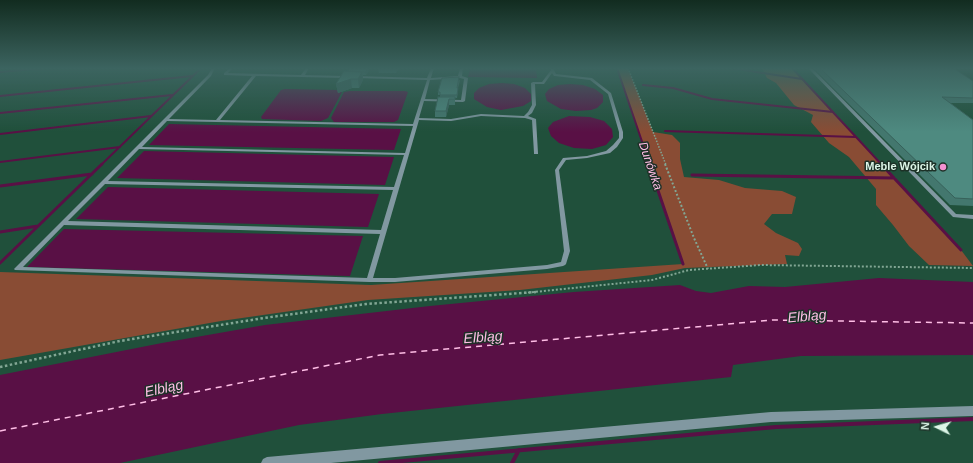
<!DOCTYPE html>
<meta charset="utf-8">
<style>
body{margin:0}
#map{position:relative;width:973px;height:463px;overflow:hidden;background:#20503b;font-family:Helvetica,sans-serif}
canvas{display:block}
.north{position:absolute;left:917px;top:407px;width:40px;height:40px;-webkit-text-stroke:3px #1d3127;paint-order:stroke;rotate:275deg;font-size:11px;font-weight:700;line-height:16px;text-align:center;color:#dcf5e7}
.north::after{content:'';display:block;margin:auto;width:14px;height:18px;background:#dcf5e7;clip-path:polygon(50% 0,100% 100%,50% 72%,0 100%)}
</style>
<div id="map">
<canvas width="973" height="463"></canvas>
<div class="north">N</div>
</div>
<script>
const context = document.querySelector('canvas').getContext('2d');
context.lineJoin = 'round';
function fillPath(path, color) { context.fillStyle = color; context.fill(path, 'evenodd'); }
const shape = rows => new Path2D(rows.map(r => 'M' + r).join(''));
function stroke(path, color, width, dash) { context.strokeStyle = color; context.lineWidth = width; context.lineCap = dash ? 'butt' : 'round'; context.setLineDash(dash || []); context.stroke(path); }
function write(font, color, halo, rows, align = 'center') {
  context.font = font + ' Helvetica,sans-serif'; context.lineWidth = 3; context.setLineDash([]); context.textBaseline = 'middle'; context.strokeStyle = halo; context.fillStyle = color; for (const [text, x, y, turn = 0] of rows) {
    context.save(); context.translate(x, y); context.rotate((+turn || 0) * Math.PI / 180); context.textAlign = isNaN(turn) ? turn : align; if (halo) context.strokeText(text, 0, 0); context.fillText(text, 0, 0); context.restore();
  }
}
const green = shape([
 [617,68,628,68,653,132,672,135,680,143,680,159,684,177,719,180,745,188,782,191,796,197,792,214,772,214,764,224,776,233,798,243,802,249,799,256,785,255,787,264,685,268,652,275,520,290,368,300,221,321,0,360,0,272,371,285,683,264],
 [762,68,792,68,961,250,973,266,929,265,909,246,893,225,876,205,876,189,849,157,829,143,811,122,813,115,794,105,776,83,767,78]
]);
const water = shape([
 [470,68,536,68,537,78,468,77],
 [502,83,514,84,525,88,531,94,531,101,523,106,501,110,487,107,474,99,474,93,479,88,489,84],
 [570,84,583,85,595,89,603,95,603,102,597,108,591,110,576,111,561,109,547,101,545,94,549,89,558,85],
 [285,89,338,90,342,92,328,118,321,121,262,119,261,117,281,90],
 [350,91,405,91,408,92,398,120,394,122,334,122,331,118,344,92],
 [569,116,590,117,604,121,612,129,613,137,606,145,592,149,574,148,559,143,551,136,548,128,553,122],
 [169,124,401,129,394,150,149,145],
 [144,151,394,157,385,185,117,178],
 [108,187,379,194,368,227,76,219],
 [64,229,363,236,350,276,27,267],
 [879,278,973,282,973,355,801,356,733,365,731,377,382,414,299,425,120,463,0,463,0,375,162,343,265,325,430,306,574,292,680,285,696,291,711,293,749,286,785,287]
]);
const streamFar2 = shape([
 [617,68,650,165],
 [731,68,802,79],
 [792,68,882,165],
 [0,72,44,68],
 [643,85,673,88,712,99,833,112],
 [0,96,192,76],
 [0,113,172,95],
 [665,131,856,137],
 [0,134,151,116],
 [0,162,120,147],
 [101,165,201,68]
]);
const streamFar1 = shape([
 [649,164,683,264],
 [881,164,961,250],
 [692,175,894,178],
 [0,186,92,174],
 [0,232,38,226],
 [0,263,102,164]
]);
const stream = shape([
 [380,463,776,427,973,419],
 [512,463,519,450]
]);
const ferry = shape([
 [0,431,380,355,773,320,973,323]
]);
const pathFar2 = shape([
 [628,68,666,165]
]);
const pathFar1 = shape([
 [665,164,694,238,708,269],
 [524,293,652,280,689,270,761,265,973,268]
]);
const path = shape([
 [0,367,120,341,264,318,366,304,536,292]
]);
const service = shape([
 [212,68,215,68,211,76,169,119,216,120,252,76,224,75,224,73,230,68,232,69,228,73,301,75,306,68,309,68,305,75,347,76,349,77,347,78,256,76,220,120,413,124,427,80,356,78,354,77,356,76,427,78,431,68,434,68,431,78,458,76,460,68,463,68,462,76,468,78,465,101,463,102,424,101,419,118,451,119,481,114,524,116,528,112,532,105,531,83,533,82,542,82,551,70,551,68,553,68,556,74,592,78,611,93,623,132,623,138,617,147,610,153,587,158,566,160,559,170,570,251,566,264,565,265,563,266,547,269,395,282,369,282,15,270,14,269,208,75,212,68],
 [552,73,554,76,555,76,590,80,608,94,619,132,619,138,613,145,606,151,587,156,563,158,555,170,564,251,561,262,547,265,395,278,373,278,419,120,451,121,481,116,525,118,532,120,534,153,534,154,538,154,538,153,536,119,528,116,532,113,536,105,535,84,544,84,552,73],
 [460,78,464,79,461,100,425,99,430,80,460,78],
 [167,121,413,126,405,153,142,147,167,121],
 [139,149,404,155,394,187,108,181,139,149],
 [105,184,393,190,381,230,68,221,105,184],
 [64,225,380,234,367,278,23,267,64,225],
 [808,68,812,68,956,214,973,215,973,219,953,217,808,68]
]);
const minor = shape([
 [973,406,973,416,771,422,331,463,261,463,263,459,267,457,771,412,973,406]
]);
const wall = shape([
 [380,68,399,68,396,73,379,73,378,70],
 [813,68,953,68,973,81,973,103,950,103,973,120,973,206,950,205],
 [369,70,366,75,363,75,363,80,359,88,352,88,338,93,336,84,348,71],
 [460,80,458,88,458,91,457,98,455,98,455,105,449,105,446,117,435,117,435,111,440,97,440,95,438,95,438,92]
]);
const shadedWall = shape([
 [368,68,369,70,366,75,365,72],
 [397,68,399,68,396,73,396,70],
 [362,72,363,80,359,88,358,79],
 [351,79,352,88,338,93,336,84],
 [449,99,449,105,446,117,446,111]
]);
const building = shape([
 [350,68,368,68,365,72,348,71,350,68],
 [380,68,397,68,396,70,378,70,380,68],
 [820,68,953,68,973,81,973,98,942,97,973,120,973,199,955,198,820,68],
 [344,71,362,72,358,79,351,79,336,84,344,71],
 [459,77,457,88,458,88,457,95,440,95,440,92,438,92,442,78,459,77],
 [438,97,455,97,455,99,449,99,446,111,435,111,438,97]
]);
const markers = [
 [943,167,4,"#f591d2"]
];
const poiNames = [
 ["Meble Wójcik",935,167]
];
const waterNames = [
 ["Dunówka",650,166,71]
];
const nearWaternames = [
 ["Elbląg",807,317,-5],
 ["Elbląg",483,338,-4],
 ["Elbląg",164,389,-12]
];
fillPath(green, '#894c34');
fillPath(water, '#591045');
stroke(streamFar2, '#591045', 2);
stroke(streamFar1, '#591045', 3);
stroke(stream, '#591045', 4);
stroke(ferry, '#ffbee6', 1.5, [6, 5]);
stroke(pathFar2, '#82a694', 1.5, [1.5, 1.5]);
stroke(pathFar1, '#82a694', 2, [2, 2]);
stroke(path, '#82a694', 2.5, [2.5, 2.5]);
fillPath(service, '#8198a1');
fillPath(minor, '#8198a1');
fillPath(wall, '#43776e');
fillPath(shadedWall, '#37615a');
fillPath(building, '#4e8a80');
stroke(building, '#37615a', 1);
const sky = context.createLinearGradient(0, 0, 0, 132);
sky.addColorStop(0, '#122c20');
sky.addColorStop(0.52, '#3c6460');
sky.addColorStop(1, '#3c646000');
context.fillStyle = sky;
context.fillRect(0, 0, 973, 132);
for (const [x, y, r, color] of markers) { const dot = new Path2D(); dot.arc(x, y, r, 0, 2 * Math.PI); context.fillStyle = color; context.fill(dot); stroke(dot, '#1d3127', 1.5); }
write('bold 11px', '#dcf5e7', '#1d3127', poiNames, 'right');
write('italic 12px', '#ffbee6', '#1d3127', waterNames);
write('italic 14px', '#ffbee6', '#1d3127', nearWaternames);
</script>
